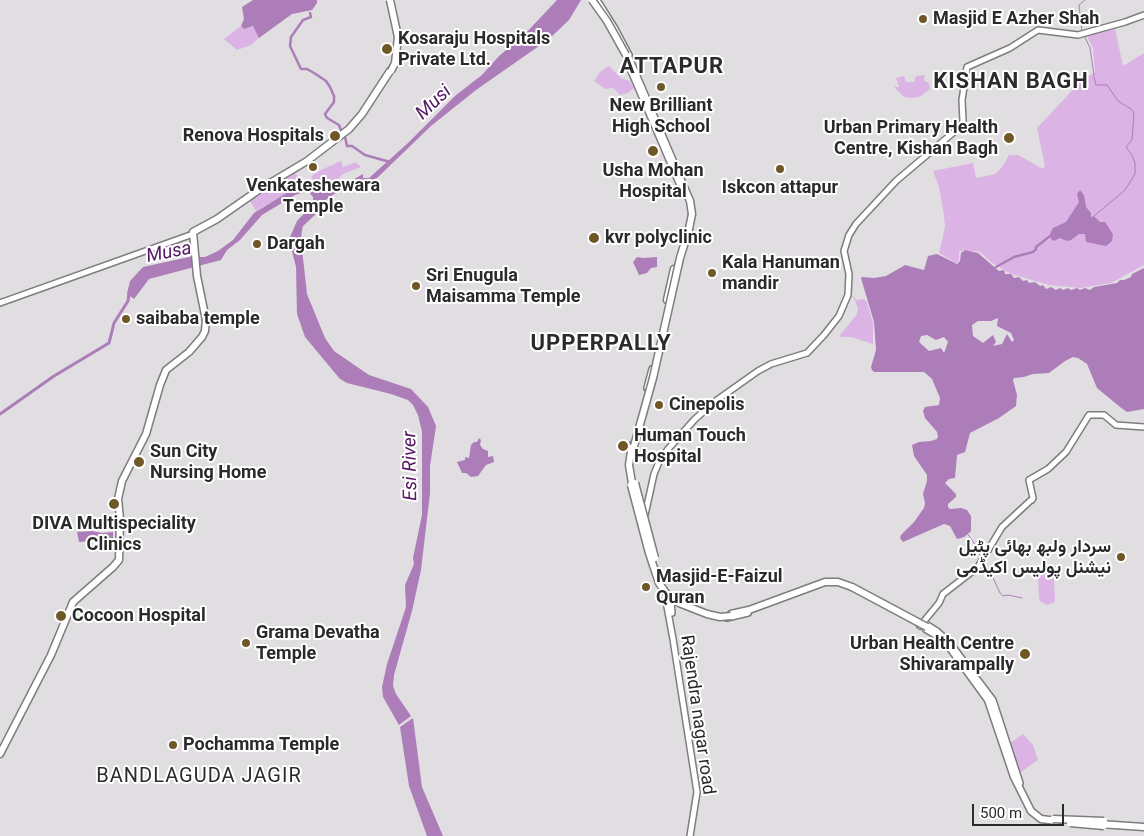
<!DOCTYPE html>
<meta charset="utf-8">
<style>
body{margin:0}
#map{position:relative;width:1144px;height:836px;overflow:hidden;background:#e1dee1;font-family:Roboto,sans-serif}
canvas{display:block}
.scale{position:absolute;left:972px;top:804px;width:92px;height:22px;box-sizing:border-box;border:2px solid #2b2a2b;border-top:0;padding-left:6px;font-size:15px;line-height:18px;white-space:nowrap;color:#2b2a2b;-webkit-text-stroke:4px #fff;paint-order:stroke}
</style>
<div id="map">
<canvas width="1144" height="836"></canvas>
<div class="scale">500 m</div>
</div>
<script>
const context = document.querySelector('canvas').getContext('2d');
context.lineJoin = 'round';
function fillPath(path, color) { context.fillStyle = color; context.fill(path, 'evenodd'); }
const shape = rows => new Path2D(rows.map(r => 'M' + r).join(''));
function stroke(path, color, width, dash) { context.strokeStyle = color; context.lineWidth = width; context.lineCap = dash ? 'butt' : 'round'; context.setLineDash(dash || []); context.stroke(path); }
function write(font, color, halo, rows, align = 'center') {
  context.font = font + ' Roboto,Vazirmatn,sans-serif'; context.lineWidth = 4; context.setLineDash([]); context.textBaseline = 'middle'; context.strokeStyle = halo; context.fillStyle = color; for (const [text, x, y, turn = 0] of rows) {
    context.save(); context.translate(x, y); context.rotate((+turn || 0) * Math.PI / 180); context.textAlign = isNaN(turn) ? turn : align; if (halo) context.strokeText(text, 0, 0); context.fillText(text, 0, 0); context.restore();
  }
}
const green = shape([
 [241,26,244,29,253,26,260,37,251,45,237,50,224,39],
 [1115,29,1123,66,1144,53,1144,265,1111,283,1081,288,1049,285,1011,274,992,263,980,252,964,250,959,252,959,261,956,263,939,253,945,227,944,215,939,187,933,171,973,163,976,178,995,174,1002,167,1009,155,1018,155,1043,169,1045,166,1037,128,1081,81,1095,72,1093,48,1087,36],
 [609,66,621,78,630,81,634,88,628,93,620,95,613,88,605,89,594,81,601,71],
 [925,75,924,81,929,83,930,89,921,96,913,98,904,97,894,87,899,87,896,78,904,76,906,82,914,82,916,76],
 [341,161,343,167,356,162,361,167,343,174,336,181,328,179,313,182,312,176,321,170],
 [295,173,305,185,288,192,256,211,250,201],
 [851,295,857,300,864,299,867,302,873,323,873,344,851,337,841,337,840,335,857,314,858,309,855,300],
 [1044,572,1051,573,1054,579,1055,602,1047,605,1040,601,1039,598,1038,577],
 [1023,734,1033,745,1038,760,1018,774,1010,743]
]);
const water = shape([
 [253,0,317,0,317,3,312,10,292,14,259,38,253,26,244,29,241,26,244,19,242,7],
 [557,0,581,0,569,20,549,39,476,90,431,126,377,178,366,183,334,194,323,202,316,214,303,226,302,230,301,240,307,294,325,338,334,351,369,375,411,389,428,407,436,426,430,466,430,493,421,570,412,611,394,675,393,686,396,694,411,716,399,725,383,697,382,687,387,664,406,607,405,585,414,564,413,558,422,515,422,432,418,415,413,405,408,400,391,394,347,383,340,379,305,337,297,314,296,267,290,244,290,237,297,221,313,204,313,197,308,191,295,195,262,215,240,240,227,250,221,260,149,279,134,299,127,294,130,281,143,267,189,257,205,257,218,251,233,240,254,213,288,192,316,183,349,182,363,174,363,178,369,178,408,143,456,95,482,75,499,56,524,35],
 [1080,190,1084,195,1086,207,1091,213,1091,217,1094,216,1100,222,1105,222,1113,234,1112,241,1106,246,1086,242,1085,234,1079,234,1071,240,1067,241,1060,238,1054,241,1051,239,1050,234,1053,228,1066,222,1079,202,1077,194],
 [965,250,978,253,999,271,1004,270,1005,274,1011,274,1014,278,1019,277,1023,281,1027,280,1029,283,1035,282,1040,286,1043,285,1046,289,1051,287,1056,290,1060,288,1063,290,1068,288,1071,290,1077,288,1080,290,1085,288,1090,290,1094,287,1117,283,1120,280,1124,280,1131,277,1132,274,1144,268,1144,409,1127,412,1120,407,1097,388,1087,364,1078,358,1073,357,1065,361,1049,373,1033,374,1024,377,1014,378,1013,380,1017,395,1016,406,999,418,970,433,965,452,957,455,955,478,949,479,945,483,956,494,956,497,948,504,948,507,950,509,961,508,967,510,971,516,971,531,964,537,957,539,950,526,944,524,903,542,900,538,901,535,914,522,924,508,925,503,923,494,927,481,927,475,914,456,912,445,919,442,931,441,937,439,938,436,937,432,925,418,923,411,925,407,939,405,940,398,932,379,924,372,874,372,872,370,871,367,876,350,874,322,861,278,862,277,874,278,886,276,905,265,924,270,928,256,937,254,957,264,960,261,961,253],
 [998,318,997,326,1011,333,1014,340,1012,342,1007,334,1002,344,993,346,996,342,993,335,983,343,973,336,972,325,978,321,991,321],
 [927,335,936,340,944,337,948,342,944,353,941,348,929,351,919,342,921,336],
 [637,257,643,258,657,257,657,267,651,268,647,273,639,275,633,262],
 [479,438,481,440,480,445,483,449,488,451,488,457,493,456,494,462,486,465,478,476,471,477,466,473,462,473,457,462,465,460,465,457,469,458,471,445,474,442,477,442],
 [92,531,102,533,113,532,113,539,79,542,77,532],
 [413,718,422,787,443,836,427,836,409,786,400,727]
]);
const stream = shape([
 [1082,32,1079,5,1085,0],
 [1084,35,1090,48,1094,75],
 [1094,216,1125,190,1135,174,1135,163,1132,155,1126,147,1132,140,1134,113,1131,109,1118,101,1107,85,1096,85,1094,77],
 [967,533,976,546,981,558],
 [983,563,989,569,1000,593,1003,596,1008,595,1022,598]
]);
const canal = shape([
 [310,13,311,17,303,20,291,37,290,46,301,69,307,69,314,73,326,81,330,87,334,96,334,102,325,114,327,118,339,125,342,133],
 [345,137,347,146,352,146,365,155,390,162],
 [1036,247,1050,236],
 [996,267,1014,257,1033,252,1036,249]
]);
const river = shape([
 [0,414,54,376,109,343,114,323,128,301,129,293]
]);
const major = shape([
 [597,0,614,27,629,55],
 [631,71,679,183],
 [0,303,193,234],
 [647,388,652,369],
 [1032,500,1033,498,1029,480,1048,469,1066,452,1089,415,1104,415,1116,425,1144,427],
 [645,515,654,474,659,462,668,449,695,419,717,400,758,371,771,364,807,353,824,335,839,316,848,295,849,274,844,251,849,235,856,224,896,181,961,126,963,121,962,100,967,67,1010,48,1038,30,1078,35,1125,22,1144,15],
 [662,591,666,601,673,639,697,792,690,836],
 [671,601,672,613],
 [727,618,748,613],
 [926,624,937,631,950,643,993,700,1020,783],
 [920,626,939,603,943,594,978,567,1002,527,1030,501]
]);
const highway = shape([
 [627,54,690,201,692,214,689,229],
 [667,300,674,269],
 [632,445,629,465,633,489],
 [731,614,749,610,825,582,838,582,852,587],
 [926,629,938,636,948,645,988,700,1014,777,1031,811,1041,819,1057,821],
 [0,754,51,655,73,602,113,567,119,560,120,519,118,499,122,481,146,434,160,385,166,370,189,352,202,337,205,331,206,320,197,276,193,232,217,219,260,189,307,161,349,129,362,114,390,71],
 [1099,824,1144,827]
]);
const highwayBridge = shape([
 [390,0,398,37,395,63,391,71],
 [592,0,607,21,626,55],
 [634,446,653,378,680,258,689,229],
 [635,483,655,558],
 [631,485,649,553,659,583,666,593,679,603,707,614,720,617,731,616],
 [852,587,927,627],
 [1053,819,1104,821],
 [1070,823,1104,826]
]);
const markers = [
 [923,19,5,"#705728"],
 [387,49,6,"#705728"],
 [661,87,5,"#705728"],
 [335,136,6,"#705728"],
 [1009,138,6,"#705728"],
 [653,151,6,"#705728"],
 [313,167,5,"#705728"],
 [780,169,5,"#705728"],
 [594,238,6,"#705728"],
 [257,244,5,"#705728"],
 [712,273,5,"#705728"],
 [416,286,5,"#705728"],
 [126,319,5,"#705728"],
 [659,405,5,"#705728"],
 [623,446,6,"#705728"],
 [139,462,6,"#705728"],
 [114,504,6,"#705728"],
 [1121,557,5,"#705728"],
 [646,587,5,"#705728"],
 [61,616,6,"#705728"],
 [246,643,5,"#705728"],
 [1025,654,6,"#705728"],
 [173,745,5,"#705728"]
];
const poiNames = [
 ["Masjid E Azher Shah",933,19],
 ["Kosaraju Hospitals",398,39],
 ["Private Ltd.",398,60],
 ["New Brilliant",661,106,"center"],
 ["High School",661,127,"center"],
 ["Urban Primary Health",998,128,"right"],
 ["Centre, Kishan Bagh",998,149,"right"],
 ["Renova Hospitals",324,136,"right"],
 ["Usha Mohan",653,171,"center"],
 ["Hospital",653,192,"center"],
 ["Venkateshewara",313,186,"center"],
 ["Temple",313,207,"center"],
 ["Iskcon attapur",780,188,"center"],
 ["kvr polyclinic",605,238],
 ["Dargah",267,244],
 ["Kala Hanuman",722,263],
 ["mandir",722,284],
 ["Sri Enugula",426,276],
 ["Maisamma Temple",426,297],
 ["saibaba temple",136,319],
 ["Cinepolis",669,405],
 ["Human Touch",634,436],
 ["Hospital",634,457],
 ["Sun City",150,452],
 ["Nursing Home",150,473],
 ["DIVA Multispeciality",114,524,"center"],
 ["Clinics",114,545,"center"],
 ["سردار ولبھ بھائی پٹیل",1111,547,"right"],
 ["نیشنل پولیس اکیڈمی",1111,568,"right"],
 ["Masjid-E-Faizul",656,577],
 ["Quran",656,598],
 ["Cocoon Hospital",72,616],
 ["Grama Devatha",256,633],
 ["Temple",256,654],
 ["Urban Health Centre",1014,644,"right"],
 ["Shivarampally",1014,665,"right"],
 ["Pochamma Temple",183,745]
];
const streetNames = [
 ["Rajendra nagar road",697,715,82]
];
const waterNames = [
 ["Musi",434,103,-43],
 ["Musa",169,253,-11],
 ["Esi River",411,466,-91]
];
const quarterNames = [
 ["BANDLAGUDA JAGIR",199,777]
];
const districtNames = [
 ["ATTAPUR",672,67],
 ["KISHAN BAGH",1011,82],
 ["UPPERPALLY",601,344]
];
fillPath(green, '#dbb4e5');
fillPath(water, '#ad7dba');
stroke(stream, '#ad7dba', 1);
stroke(canal, '#ad7dba', 2.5);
stroke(river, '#ad7dba', 3);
stroke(major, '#7e7c7f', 8);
stroke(highway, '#7e7c7f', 9);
stroke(major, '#fff', 5);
stroke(highway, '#fff', 6);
stroke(highwayBridge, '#7e7c7f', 9, []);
stroke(highwayBridge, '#fff', 6);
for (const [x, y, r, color] of markers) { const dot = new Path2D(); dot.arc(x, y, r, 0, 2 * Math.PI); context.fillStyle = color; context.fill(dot); stroke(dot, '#fff', 2); }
write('bold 18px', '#2b2a2b', '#fff', poiNames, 'left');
write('18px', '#2b2a2b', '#fff', streetNames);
write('italic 19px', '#541763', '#fff', waterNames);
context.letterSpacing = '1px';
write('20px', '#2c2a2c', '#fff', quarterNames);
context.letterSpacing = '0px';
context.letterSpacing = '1px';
write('bold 22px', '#2c2a2c', '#fff', districtNames);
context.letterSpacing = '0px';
</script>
